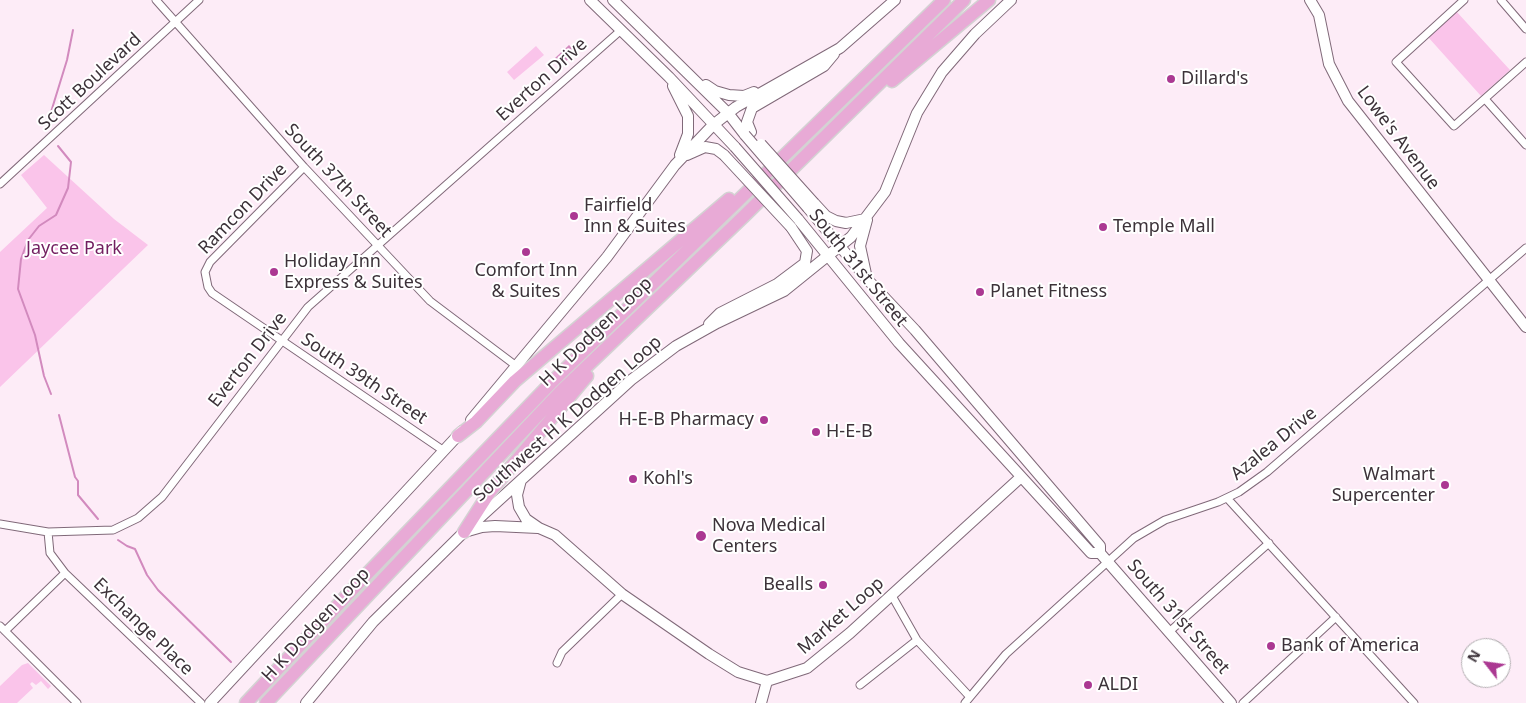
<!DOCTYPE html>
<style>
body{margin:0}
#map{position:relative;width:1526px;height:703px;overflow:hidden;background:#fdecf7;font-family:"Noto Sans",sans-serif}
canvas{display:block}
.north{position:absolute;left:1461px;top:638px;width:50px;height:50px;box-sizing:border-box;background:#fff;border:1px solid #b1adb0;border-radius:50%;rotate:300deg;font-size:14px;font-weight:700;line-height:20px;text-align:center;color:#3c3239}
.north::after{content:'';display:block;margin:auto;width:18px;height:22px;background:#ab3892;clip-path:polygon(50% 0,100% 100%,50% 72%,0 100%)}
</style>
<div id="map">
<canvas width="1526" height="703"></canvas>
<div class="north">N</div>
</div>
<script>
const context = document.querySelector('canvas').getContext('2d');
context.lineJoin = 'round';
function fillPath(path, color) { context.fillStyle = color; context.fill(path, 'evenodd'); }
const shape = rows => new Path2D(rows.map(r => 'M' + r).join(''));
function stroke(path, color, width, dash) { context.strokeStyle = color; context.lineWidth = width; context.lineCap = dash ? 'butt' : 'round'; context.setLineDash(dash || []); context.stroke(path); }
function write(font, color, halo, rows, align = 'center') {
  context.font = font + ' "Noto Sans",sans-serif'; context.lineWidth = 4; context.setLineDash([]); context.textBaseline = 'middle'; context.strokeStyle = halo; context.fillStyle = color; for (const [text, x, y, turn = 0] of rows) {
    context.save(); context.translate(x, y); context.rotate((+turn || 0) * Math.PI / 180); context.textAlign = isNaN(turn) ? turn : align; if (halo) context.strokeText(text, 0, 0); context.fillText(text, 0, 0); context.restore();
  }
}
const green = shape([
 [1456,11,1510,70,1481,96,1428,37],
 [536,46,544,55,514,80,507,72],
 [44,155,114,219,148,245,0,387,0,252,47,208,21,175],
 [28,663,51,686,48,689,41,681,36,685,32,682,30,684,33,688,17,703,0,703,0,686,22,665]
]);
const water = shape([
 [569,45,576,52,562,65,555,58]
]);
const stream = shape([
 [47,125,67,60,73,30],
 [51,394,44,376,35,335,18,289,21,259,28,240,39,226,56,215,68,188,71,162,58,146],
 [59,415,75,477,78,481,78,495,98,519],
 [118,540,127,546,135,549,147,575,158,590,231,662]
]);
const street = shape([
 [156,0,304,167,430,301,515,365],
 [1464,0,1396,62,1454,126,1526,62],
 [1501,0,1526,29],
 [1485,99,1526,145],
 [304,167,210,262,205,272,208,287,212,293,444,451],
 [0,184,199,0],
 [1227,498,1414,703],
 [0,524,48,532,113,530,138,518,162,497,308,307,620,31],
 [48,532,50,553,65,573,201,703],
 [891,594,917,640,970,697],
 [0,626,77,703],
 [5,631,65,573],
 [1169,632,1269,543],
 [557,663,562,652,622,594],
 [860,685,917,640],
 [965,703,1006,654,1134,538,1165,520,1218,502,1239,492,1267,472,1526,248],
 [1243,703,1336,617]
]);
const secondary = shape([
 [590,0,669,77,735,147],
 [613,0,728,113,745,135],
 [1310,0,1319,15,1329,64,1348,101,1526,327],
 [706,85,715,91,729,95,744,96,754,92],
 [673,86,688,116,688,134,680,155],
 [751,132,747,122,752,108,824,66,834,54],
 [687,155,705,147,716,149,724,155],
 [814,203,826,216,836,221,846,223,865,219],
 [808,208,868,280,915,330,1100,546,1100,553,1231,703],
 [798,219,899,343,1091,553,1100,553],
 [866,274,860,246,867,220],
 [709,324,720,313,777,284,805,263,807,251,791,227],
 [471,420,607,257,675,165,713,125,736,107,840,48,895,0],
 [521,480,517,495,519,507,526,519,539,528,555,535,622,594,709,654,738,672,767,681,807,668,850,633,1021,477],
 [468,531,482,527,495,526,538,528],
 [210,703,462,431],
 [306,703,373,622,464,532,631,380,676,346,717,323,784,291,851,237,885,192,917,113,942,72,975,34,1011,0],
 [761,703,767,681]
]);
const highway = shape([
 [892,81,989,0],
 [458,436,476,422,515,381,729,199],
 [464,532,489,493,587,376],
 [246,703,369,572,551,383,944,0],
 [266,703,561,391,744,216,964,0]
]);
const secondaryBridge = shape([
 [745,135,808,208],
 [761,144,814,203],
 [735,147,798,219],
 [724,155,791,227]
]);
const markers = [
 [1171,79,5,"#ab3892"],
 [574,216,5,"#ab3892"],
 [1103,227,5,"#ab3892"],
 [526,252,5,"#ab3892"],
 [274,272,5,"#ab3892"],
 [980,292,5,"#ab3892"],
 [764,420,5,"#ab3892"],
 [816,432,5,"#ab3892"],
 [633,479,5,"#ab3892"],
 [1445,485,5,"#ab3892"],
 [701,536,6,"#ab3892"],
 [823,585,5,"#ab3892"],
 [1271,646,5,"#ab3892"],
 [1088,685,5,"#ab3892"]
];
const poiNames = [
 ["Dillard's",1181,79],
 ["Fairfield",584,206],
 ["Inn & Suites",584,227],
 ["Temple Mall",1113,227],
 ["Holiday Inn",284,262],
 ["Express & Suites",284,283],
 ["Comfort Inn",526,271,"center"],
 ["& Suites",526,292,"center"],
 ["Planet Fitness",990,292],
 ["H-E-B Pharmacy",754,420,"right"],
 ["H-E-B",826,432],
 ["Walmart",1435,475,"right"],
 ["Supercenter",1435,496,"right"],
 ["Kohl's",643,479],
 ["Nova Medical",712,526],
 ["Centers",712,547],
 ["Bealls",813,585,"right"],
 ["Bank of America",1281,646],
 ["ALDI",1098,685]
];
const streetNames = [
 ["Everton Drive",542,80,-42],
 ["Scott Boulevard",90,82,-43],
 ["Lowe's Avenue",1398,138,53],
 ["South 37th Street",338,181,47],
 ["Ramcon Drive",243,209,-46],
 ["South 31st Street",858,268,51],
 ["H K Dodgen Loop",596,332,-44],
 ["Everton Drive",248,360,-52],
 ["South 39th Street",364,379,34],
 ["Southwest H K Dodgen Loop",568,419,-41],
 ["Azalea Drive",1274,444,-39],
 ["Market Loop",841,616,-41],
 ["South 31st Street",1178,617,49],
 ["H K Dodgen Loop",316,625,-47],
 ["Exchange Place",143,627,44]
];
const parkNames = [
 ["Jaycee Park",74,249]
];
fillPath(green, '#fac4ea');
fillPath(water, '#d28abe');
stroke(stream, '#d28abe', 2);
stroke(street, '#806979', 9);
stroke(secondary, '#806979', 12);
stroke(highway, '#d4d2d3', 15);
stroke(street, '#fff', 7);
stroke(secondary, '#fff', 10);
stroke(highway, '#e8aad6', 12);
stroke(secondaryBridge, '#806979', 12, []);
stroke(secondaryBridge, '#fff', 10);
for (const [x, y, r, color] of markers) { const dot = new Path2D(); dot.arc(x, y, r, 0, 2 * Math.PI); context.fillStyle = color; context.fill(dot); stroke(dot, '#fff', 2); }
write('18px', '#3c3239', '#fff', poiNames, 'left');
write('18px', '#3c3239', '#fff', streetNames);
write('18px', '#721e60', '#fff', parkNames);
</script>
